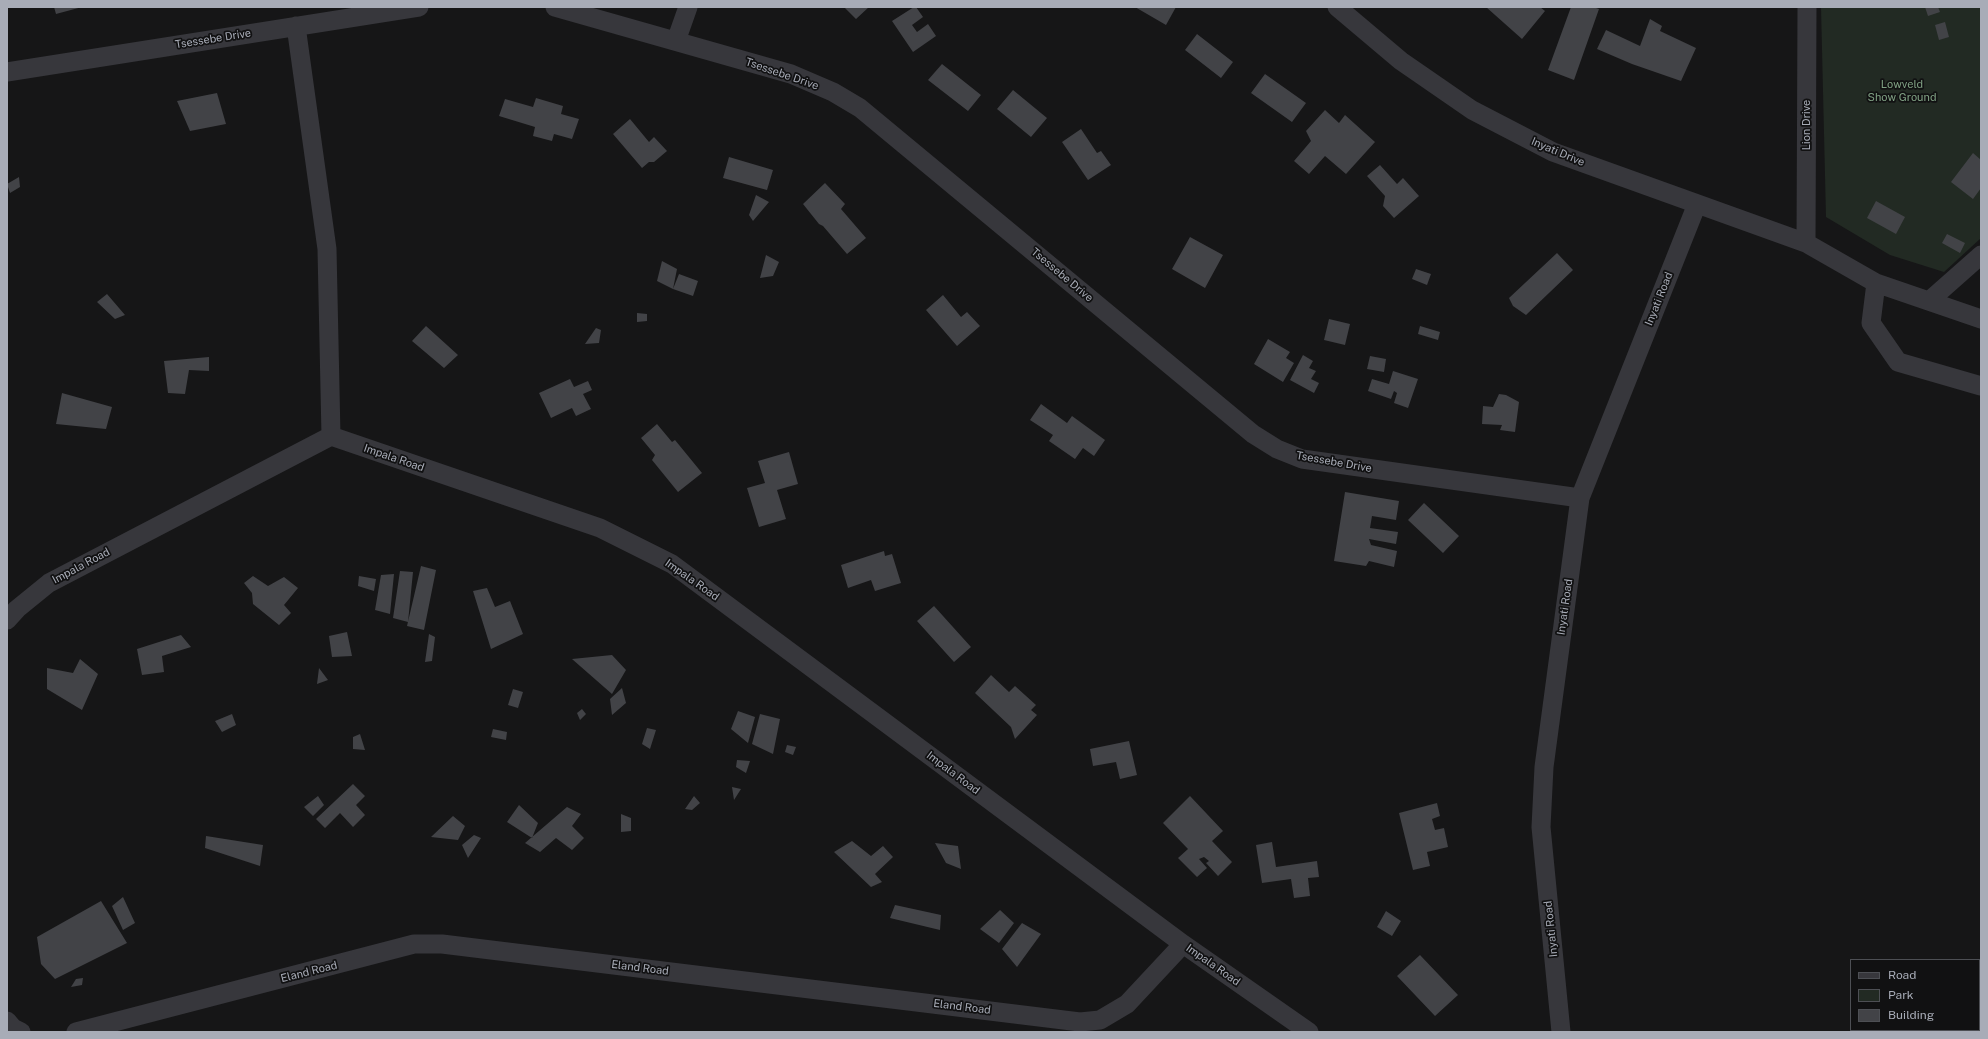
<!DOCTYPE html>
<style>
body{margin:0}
#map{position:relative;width:1988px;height:1039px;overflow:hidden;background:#161617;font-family:"Public Sans",sans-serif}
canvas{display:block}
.frame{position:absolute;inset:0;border:8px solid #a8acb7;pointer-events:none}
.legend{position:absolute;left:1850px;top:959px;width:130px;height:72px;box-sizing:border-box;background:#111112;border:1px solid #4d4f54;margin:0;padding:5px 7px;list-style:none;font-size:12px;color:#a8acb7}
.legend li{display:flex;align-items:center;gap:8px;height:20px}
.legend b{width:20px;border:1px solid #4d4f54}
</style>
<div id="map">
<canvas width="1988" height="1039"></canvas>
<div class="frame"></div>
<ul class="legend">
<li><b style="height:5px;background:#37373c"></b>Road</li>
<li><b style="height:11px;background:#222a23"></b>Park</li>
<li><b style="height:11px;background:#424347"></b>Building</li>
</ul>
</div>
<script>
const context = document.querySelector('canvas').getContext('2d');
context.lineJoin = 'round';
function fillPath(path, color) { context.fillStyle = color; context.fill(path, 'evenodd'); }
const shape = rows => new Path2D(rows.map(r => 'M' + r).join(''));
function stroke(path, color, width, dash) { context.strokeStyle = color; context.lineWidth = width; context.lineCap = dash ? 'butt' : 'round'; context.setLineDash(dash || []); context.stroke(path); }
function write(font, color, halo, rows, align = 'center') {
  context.font = font + ' "Public Sans",sans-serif'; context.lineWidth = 3.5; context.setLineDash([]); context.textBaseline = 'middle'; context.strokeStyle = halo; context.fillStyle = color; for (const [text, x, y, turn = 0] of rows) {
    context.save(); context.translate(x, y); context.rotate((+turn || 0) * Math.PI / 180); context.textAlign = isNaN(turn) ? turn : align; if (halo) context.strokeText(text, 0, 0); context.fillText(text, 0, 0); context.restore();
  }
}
const green = shape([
 [1821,7,1981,7,1981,238,1944,272,1890,255,1826,217]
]);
const building = shape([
 [54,7,82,7,56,14],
 [844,7,869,7,856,19],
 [914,7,916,7,923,17,912,25,917,32,928,24,936,36,913,52,892,21],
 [1135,7,1176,7,1166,25],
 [1486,7,1540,7,1545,11,1522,39],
 [1571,7,1593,7,1599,9,1574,80,1548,70],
 [1925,7,1938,7,1940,12,1928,16],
 [1650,19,1662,26,1660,31,1696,48,1681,81,1632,64,1597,49,1606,30,1640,46],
 [1945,22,1949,37,1939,40,1935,25],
 [1197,34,1233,62,1221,78,1185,50],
 [942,64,981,95,968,111,928,80],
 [1265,74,1306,103,1292,122,1251,93],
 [1013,90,1047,118,1031,137,997,109],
 [217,93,226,124,190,131,177,101],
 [536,98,563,106,561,114,579,119,572,139,554,134,552,141,533,136,535,127,499,116,505,99,533,107],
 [1325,110,1339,123,1345,115,1375,142,1346,174,1325,156,1309,174,1294,161,1311,141,1306,131],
 [630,119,649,142,654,137,667,151,654,162,649,162,642,168,613,134],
 [1081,129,1097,153,1101,151,1111,165,1088,180,1062,142],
 [1973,153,1981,160,1981,188,1973,199,1951,182],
 [729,157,773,170,767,190,723,178],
 [1380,165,1397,184,1403,178,1419,196,1394,218,1383,206,1385,196,1367,176],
 [19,177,20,187,10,193,7,184],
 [825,183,845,204,841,209,866,238,847,254,823,226,819,224,803,204],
 [756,195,769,202,753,221,749,215],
 [1876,201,1905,217,1896,234,1867,218],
 [1947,234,1965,243,1960,253,1942,243],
 [1190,237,1223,255,1205,288,1172,269],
 [1557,253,1573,270,1526,315,1513,306,1509,298],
 [766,255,779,262,773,276,760,278],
 [662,261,677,269,673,289,679,274,698,281,693,296,673,289,657,281],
 [1416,269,1431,274,1427,285,1412,279],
 [107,294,125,315,115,319,97,302],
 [943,295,961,317,967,312,980,326,957,346,926,310],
 [637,313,647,314,647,321,637,322],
 [1329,319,1350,324,1345,345,1324,340],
 [426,326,458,355,444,368,412,341],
 [1420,326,1440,332,1438,340,1418,334],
 [596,328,601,330,599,343,585,344],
 [1268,339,1290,352,1286,358,1294,363,1283,382,1254,364],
 [1303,355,1313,361,1309,368,1316,371,1311,379,1319,383,1314,393,1290,380],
 [1370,356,1386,359,1384,372,1367,369],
 [209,357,209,371,189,370,185,394,168,393,164,361],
 [1393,371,1418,379,1408,408,1394,403,1397,393,1394,391,1391,399,1368,391,1372,379,1389,384],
 [570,379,574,387,588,381,592,390,583,394,591,409,576,416,572,408,551,418,539,393],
 [62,393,112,407,106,429,56,424],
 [1499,394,1506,395,1519,402,1515,432,1500,430,1502,425,1482,424,1483,406,1493,407],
 [1041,404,1067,423,1072,416,1105,440,1094,456,1083,448,1075,459,1049,441,1053,435,1030,420],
 [657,424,672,442,675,440,702,473,678,492,652,460,655,455,641,438],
 [789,452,798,484,777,490,786,519,759,527,747,488,765,483,758,461],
 [1345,492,1399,501,1396,520,1372,516,1370,528,1398,532,1396,544,1369,539,1371,545,1397,551,1394,567,1369,561,1366,566,1334,561],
 [1424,503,1459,536,1443,553,1408,520],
 [884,551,885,556,892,554,901,583,875,591,871,580,848,588,841,565],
 [421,566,436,570,424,630,407,626],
 [400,571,413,572,408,622,393,618],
 [394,574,390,614,375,610,381,575],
 [253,576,268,586,284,577,298,588,284,605,291,613,279,625,253,604,252,593,244,583],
 [359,576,376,579,374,591,358,586],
 [487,588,495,607,510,601,523,634,491,649,473,591],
 [934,606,971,647,954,662,917,621],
 [347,632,352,656,332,657,329,636],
 [429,634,435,637,432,661,425,662],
 [181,635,191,647,162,656,164,672,142,675,137,649],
 [612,655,626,670,612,694,572,659],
 [80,659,98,674,82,710,47,689,47,668,73,673],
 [319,668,328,680,317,684],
 [991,675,1009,692,1015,686,1036,705,1031,710,1037,715,1015,739,1011,727,975,693],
 [622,688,626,703,612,715,610,699],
 [513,689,523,692,518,708,508,705],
 [582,709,586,714,580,720,577,713],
 [738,711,755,717,748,743,731,729],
 [232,714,236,725,222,732,215,721],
 [760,714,780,719,773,754,752,744],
 [647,728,656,730,650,749,642,744],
 [493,729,507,732,506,740,491,737],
 [360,734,365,750,353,749,353,737],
 [1129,741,1137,775,1120,779,1116,762,1093,766,1090,749],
 [787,745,796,747,793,755,785,752],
 [737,760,750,761,746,773,736,767],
 [353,784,365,796,356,805,365,815,353,827,340,813,325,828,316,819],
 [732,787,741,789,734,800],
 [318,796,324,805,313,816,304,807],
 [694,796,700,803,692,810,685,809],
 [1190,796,1223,831,1212,841,1232,862,1218,876,1206,863,1209,861,1204,857,1199,859,1207,868,1197,877,1178,858,1188,849,1163,823],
 [1437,803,1440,816,1432,819,1435,830,1444,828,1448,847,1427,852,1430,866,1413,870,1399,813],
 [519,805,538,823,532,838,507,822],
 [567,807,581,814,572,826,584,838,572,850,556,838,540,852,525,843],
 [621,814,631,818,631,831,621,832],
 [453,816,465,826,458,840,431,837],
 [474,835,481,838,468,858,462,845],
 [206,836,263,845,260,866,205,848],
 [852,841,871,856,883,846,893,857,875,874,882,882,871,887,834,852],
 [1272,842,1276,867,1317,861,1319,877,1308,878,1310,896,1294,898,1291,879,1262,883,1256,845],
 [935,843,958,846,961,869,946,863],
 [123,897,135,923,123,930,112,906],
 [101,901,127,943,55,979,41,964,37,937],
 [895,905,941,915,940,930,890,918],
 [1000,910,1014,923,999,943,980,929],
 [1386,911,1401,921,1392,936,1377,927],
 [1022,923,1041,934,1017,967,1002,949],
 [1420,955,1458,995,1435,1016,1397,976],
 [83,978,82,985,71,987,76,979]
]);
const minor = shape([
 [555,7,791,74,833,92,860,108,1253,434,1277,449,1302,459,1580,498],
 [1337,7,1401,61,1472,110,1553,152,1806,243,1876,283,1981,319],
 [296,26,327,249,331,436],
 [676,41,688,7],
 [7,72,419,7],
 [1806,243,1807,7],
 [1876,283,1871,323,1898,362,1981,386],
 [1929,301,1981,255],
 [7,620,17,609,49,583,331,436,600,528,672,564,1183,944,1309,1032],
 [7,1021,13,1028,21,1032],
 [76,1032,414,944,442,944,1080,1022,1100,1020,1127,1004,1183,944],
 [1561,1032,1541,827,1544,767,1580,498,1697,204]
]);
const streetNames = [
 ["Tsessebe Drive",213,39,-9],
 ["Tsessebe Drive",782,74,19],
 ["Lion Drive",1807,125,-90],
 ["Inyati Drive",1558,152,23],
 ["Tsessebe Drive",1062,275,40],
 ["Inyati Road",1659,299,-68],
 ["Impala Road",394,458,19],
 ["Tsessebe Drive",1334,462,10],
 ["Impala Road",81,566,-28],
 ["Impala Road",692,580,35],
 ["Inyati Road",1565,607,-82],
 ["Impala Road",953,773,37],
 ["Inyati Road",1551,929,-96],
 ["Impala Road",1213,965,35],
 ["Eland Road",640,968,7],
 ["Eland Road",309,972,-14],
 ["Eland Road",962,1007,7]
];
const parkNames = [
 ["Lowveld",1902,85],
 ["Show Ground",1902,98]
];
fillPath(green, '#222a23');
fillPath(building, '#424347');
stroke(minor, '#37373c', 19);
write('11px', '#a8acb7', '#111112', streetNames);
write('11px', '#80a184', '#111112', parkNames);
</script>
